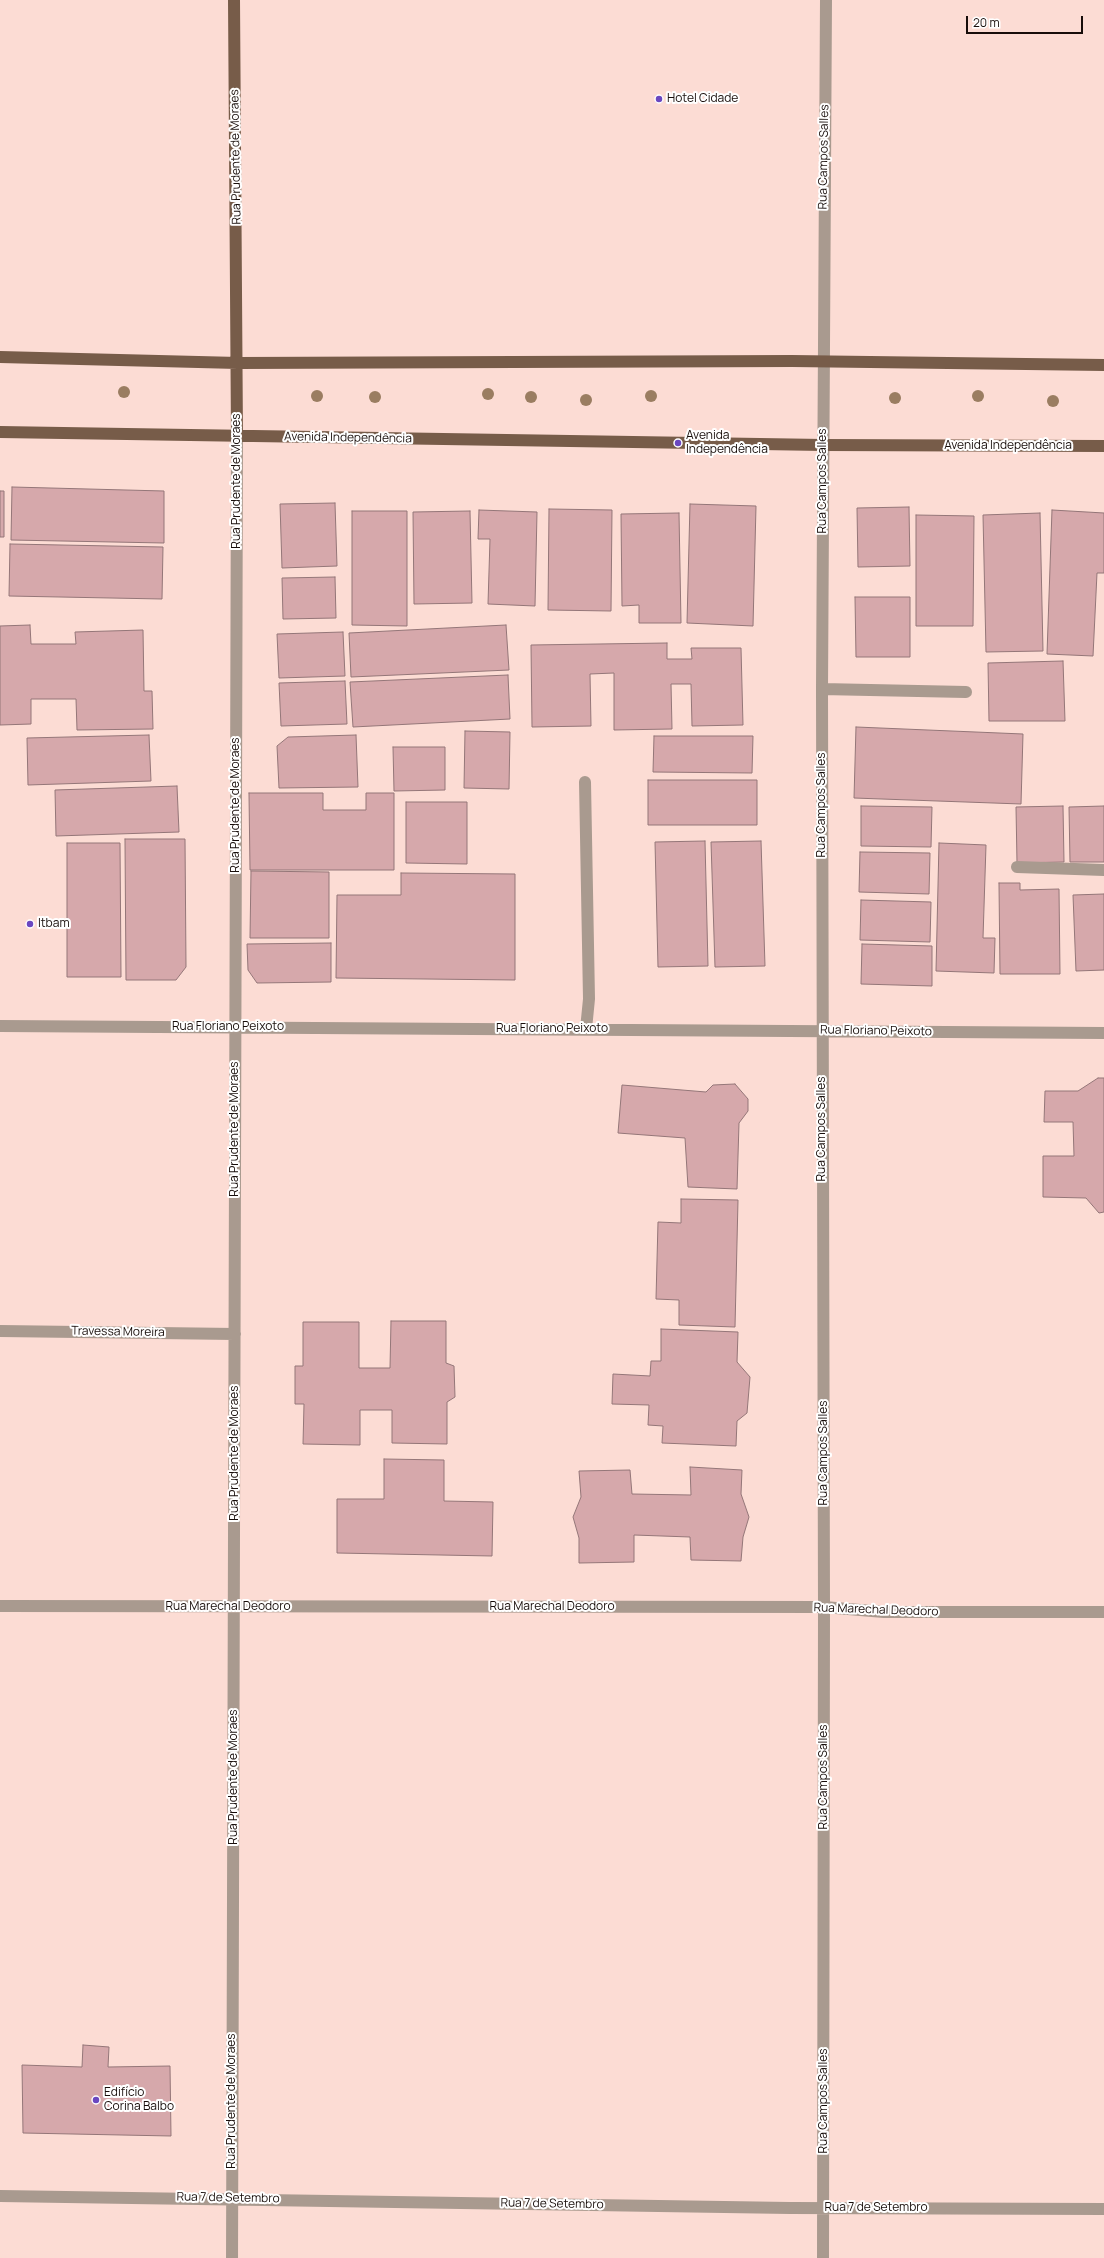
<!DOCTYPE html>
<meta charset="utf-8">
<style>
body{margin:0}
#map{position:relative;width:1104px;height:2258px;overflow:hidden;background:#fcdcd4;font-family:Manrope,sans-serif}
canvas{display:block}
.scale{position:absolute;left:966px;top:16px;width:117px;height:18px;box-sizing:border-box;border:2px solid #170d0a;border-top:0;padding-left:5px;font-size:12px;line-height:14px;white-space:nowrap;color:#170d0a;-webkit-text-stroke:3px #fff;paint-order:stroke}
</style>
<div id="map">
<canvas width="1104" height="2258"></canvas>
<div class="scale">20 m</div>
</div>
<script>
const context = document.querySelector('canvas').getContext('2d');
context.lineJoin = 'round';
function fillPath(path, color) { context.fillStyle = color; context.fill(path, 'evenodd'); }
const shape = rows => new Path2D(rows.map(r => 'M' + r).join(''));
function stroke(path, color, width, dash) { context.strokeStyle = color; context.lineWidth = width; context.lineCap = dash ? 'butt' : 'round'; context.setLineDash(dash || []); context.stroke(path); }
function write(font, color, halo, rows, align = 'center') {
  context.font = font + ' Manrope,sans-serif'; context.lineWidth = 4; context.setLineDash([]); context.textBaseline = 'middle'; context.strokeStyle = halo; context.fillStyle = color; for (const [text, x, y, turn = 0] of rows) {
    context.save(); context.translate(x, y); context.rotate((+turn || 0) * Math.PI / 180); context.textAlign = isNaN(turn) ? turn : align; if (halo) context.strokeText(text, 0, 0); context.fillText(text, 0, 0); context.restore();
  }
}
const building = shape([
 [12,487,164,491,164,543,11,540,12,487],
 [0,491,4,491,4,537,0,537,0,491],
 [335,503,337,566,282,568,280,504,335,503],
 [690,504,756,506,753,626,687,623,690,504],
 [909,507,910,566,858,567,857,508,909,507],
 [549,509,612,510,611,611,548,610,549,509],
 [479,510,537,512,535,606,488,604,490,539,478,539,479,510],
 [1052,510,1104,513,1104,573,1097,573,1093,656,1047,654,1052,510],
 [352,511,407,511,407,626,352,625,352,511],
 [470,511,472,603,414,604,413,512,470,511],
 [679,513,681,623,639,623,639,605,622,606,621,514,679,513],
 [1040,513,1043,651,986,652,983,515,1040,513],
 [916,515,974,516,973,626,916,626,916,515],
 [10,544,163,547,162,599,9,596,10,544],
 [335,577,336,618,283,619,282,578,335,577],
 [855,597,910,597,910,657,856,657,855,597],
 [30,625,31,644,76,644,75,632,143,630,144,691,152,691,153,729,77,730,76,699,31,699,31,724,0,725,0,626,30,625],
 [506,625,509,670,351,677,349,633,506,625],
 [343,632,345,676,279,678,277,634,343,632],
 [667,643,667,659,692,659,691,648,741,648,743,725,692,726,691,684,671,684,672,729,614,730,614,673,590,674,591,726,532,727,531,645,667,643],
 [1063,661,1065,721,989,721,988,663,1063,661],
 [508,675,510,719,353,727,350,682,508,675],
 [345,681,347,724,281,726,279,683,345,681],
 [856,727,1023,734,1021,804,854,798,856,727],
 [465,731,510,732,509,789,464,788,465,731],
 [149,735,151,781,28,785,27,738,149,735],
 [356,735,358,787,279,788,277,746,288,737,356,735],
 [654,736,753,736,752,773,653,772,654,736],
 [393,747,445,747,445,790,394,791,393,747],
 [648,780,757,780,757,825,648,825,648,780],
 [177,786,179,832,56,836,55,790,177,786],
 [249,793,323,793,323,810,366,810,366,793,394,793,394,870,250,870,249,793],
 [406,802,467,802,467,864,406,863,406,802],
 [861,806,932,807,931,847,861,846,861,806],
 [1063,806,1064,862,1017,863,1016,807,1063,806],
 [1104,806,1104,862,1070,862,1069,807,1104,806],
 [125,839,185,839,186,967,176,980,126,980,125,839],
 [705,841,708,966,658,967,655,842,705,841],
 [761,841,765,966,715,967,711,842,761,841],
 [67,843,120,843,121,977,67,977,67,843],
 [939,843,986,845,983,938,995,938,994,973,936,971,939,843],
 [860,852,930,853,929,894,859,892,860,852],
 [251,871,329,872,329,938,250,938,251,871],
 [401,873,515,874,515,980,336,978,337,895,401,895,401,873],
 [999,883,1020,883,1020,890,1059,889,1060,974,1000,974,999,883],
 [1104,894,1104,970,1076,971,1073,895,1104,894],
 [861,900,931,902,930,942,860,940,861,900],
 [331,943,331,982,257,983,248,970,247,944,331,943],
 [862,944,932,946,932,986,861,984,862,944],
 [1098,1078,1104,1078,1104,1212,1099,1213,1086,1198,1043,1197,1043,1156,1074,1156,1073,1122,1044,1122,1045,1091,1078,1091,1098,1078],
 [735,1084,748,1099,748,1111,739,1123,737,1189,688,1187,685,1138,618,1133,622,1085,706,1092,713,1085,735,1084],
 [681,1199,738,1200,735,1327,679,1325,679,1300,656,1299,658,1222,681,1223,681,1199],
 [391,1321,446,1321,446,1363,454,1366,455,1397,447,1402,447,1444,392,1443,392,1410,360,1410,360,1445,303,1444,304,1404,295,1404,295,1366,303,1366,303,1322,359,1322,359,1368,390,1368,391,1321],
 [661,1329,738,1332,737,1362,750,1377,747,1413,737,1421,736,1446,662,1443,663,1426,648,1425,649,1405,612,1404,613,1374,650,1376,651,1361,661,1361,661,1329],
 [384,1459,444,1460,444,1501,493,1502,492,1556,337,1553,337,1499,384,1499,384,1459],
 [690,1467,742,1470,741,1494,749,1517,743,1537,741,1561,691,1560,690,1537,634,1535,634,1562,579,1563,579,1538,573,1517,581,1497,579,1471,630,1470,632,1494,691,1495,690,1467],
 [83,2045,109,2047,108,2067,170,2066,171,2136,23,2133,22,2065,82,2067,83,2045]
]);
const minor = shape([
 [822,689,966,692],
 [585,782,589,999,586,1029],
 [1017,867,1104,870],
 [0,1026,1104,1033],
 [0,1331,235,1334],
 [0,1606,824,1607,884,1612,1104,1612],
 [0,2196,790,2208,1104,2209],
 [232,2258,237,436],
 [823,2258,824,1607,822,689,826,0]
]);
const major = shape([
 [234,0,237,436],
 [0,357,238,363,792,361,1104,365],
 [0,432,823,445,1104,446]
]);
const trees = [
 [124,392],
 [488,394],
 [317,396],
 [651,396],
 [978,396],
 [375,397],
 [531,397],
 [895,398],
 [586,400],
 [1053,401]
];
const markers = [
 [659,99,4,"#6a47c0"],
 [678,443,4,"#6a47c0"],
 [30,924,4,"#6a47c0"],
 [96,2100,4,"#6a47c0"]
];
const poiNames = [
 ["Hotel Cidade",667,99],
 ["Avenida",686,436],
 ["Independência",686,450],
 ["Itbam",38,924],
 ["Edifício",104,2093],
 ["Corina Balbo",104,2107]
];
const streetNames = [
 ["Rua Prudente de Moraes",236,157,-91],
 ["Rua Campos Salles",824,157,-89],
 ["Avenida Independência",348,438,1],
 ["Avenida Independência",1008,446],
 ["Rua Prudente de Moraes",237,481,-90],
 ["Rua Campos Salles",823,481,-90],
 ["Rua Prudente de Moraes",236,805,-90],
 ["Rua Campos Salles",822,805,-90],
 ["Rua Floriano Peixoto",228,1027],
 ["Rua Floriano Peixoto",552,1029],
 ["Rua Floriano Peixoto",876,1031,1],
 ["Rua Prudente de Moraes",235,1129,-90],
 ["Rua Campos Salles",822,1129,-90],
 ["Travessa Moreira",118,1332,1],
 ["Rua Prudente de Moraes",235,1453,-90],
 ["Rua Campos Salles",824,1453,-90],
 ["Rua Marechal Deodoro",228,1607],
 ["Rua Marechal Deodoro",552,1607],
 ["Rua Marechal Deodoro",876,1610,2],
 ["Rua Prudente de Moraes",234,1777,-90],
 ["Rua Campos Salles",824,1777,-90],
 ["Rua Prudente de Moraes",232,2101,-90],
 ["Rua Campos Salles",824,2101,-90],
 ["Rua 7 de Setembro",228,2198,1],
 ["Rua 7 de Setembro",552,2204,1],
 ["Rua 7 de Setembro",876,2208]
];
fillPath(building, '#d6a8ab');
stroke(building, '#947678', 1);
stroke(minor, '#a99a8f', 12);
stroke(major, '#775c49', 12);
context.fillStyle = '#9a7d61';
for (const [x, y] of trees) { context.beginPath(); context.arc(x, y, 6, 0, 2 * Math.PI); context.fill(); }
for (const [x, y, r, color] of markers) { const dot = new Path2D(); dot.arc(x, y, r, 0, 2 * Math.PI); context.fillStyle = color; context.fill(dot); stroke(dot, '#fff', 1.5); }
write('12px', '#170d0a', '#fff', poiNames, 'left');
write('12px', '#170d0a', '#fff', streetNames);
</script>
